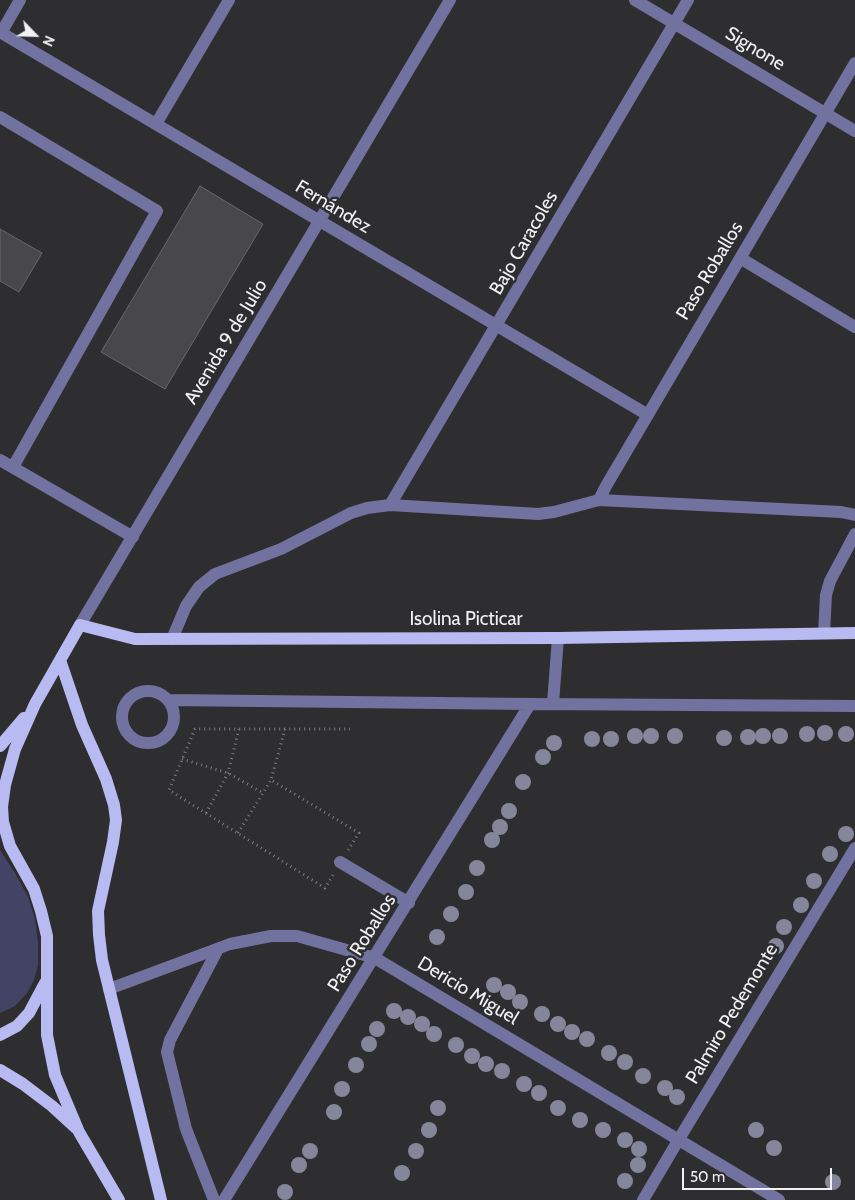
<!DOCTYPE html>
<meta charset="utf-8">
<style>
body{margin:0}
#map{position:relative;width:855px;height:1200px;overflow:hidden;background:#2e2e30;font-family:Cabin,sans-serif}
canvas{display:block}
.north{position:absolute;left:10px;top:10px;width:50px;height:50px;-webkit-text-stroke:4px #2e2e30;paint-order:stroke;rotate:114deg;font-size:14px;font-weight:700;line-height:20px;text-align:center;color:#f2f2f4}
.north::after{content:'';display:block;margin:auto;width:18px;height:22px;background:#f2f2f4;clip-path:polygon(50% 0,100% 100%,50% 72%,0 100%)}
.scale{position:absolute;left:682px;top:1168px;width:150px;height:22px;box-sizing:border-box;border:2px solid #f2f2f4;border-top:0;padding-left:6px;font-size:15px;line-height:18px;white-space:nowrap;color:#f2f2f4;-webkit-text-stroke:4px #2e2e30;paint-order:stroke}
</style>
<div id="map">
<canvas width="855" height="1200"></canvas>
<div class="north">N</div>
<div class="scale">50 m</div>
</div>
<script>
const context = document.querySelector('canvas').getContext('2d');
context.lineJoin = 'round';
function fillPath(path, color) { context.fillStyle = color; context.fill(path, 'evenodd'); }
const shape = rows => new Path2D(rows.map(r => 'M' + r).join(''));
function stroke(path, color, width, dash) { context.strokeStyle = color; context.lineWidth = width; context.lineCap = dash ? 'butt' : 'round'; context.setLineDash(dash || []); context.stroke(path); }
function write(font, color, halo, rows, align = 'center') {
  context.font = font + ' Cabin,sans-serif'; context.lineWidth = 5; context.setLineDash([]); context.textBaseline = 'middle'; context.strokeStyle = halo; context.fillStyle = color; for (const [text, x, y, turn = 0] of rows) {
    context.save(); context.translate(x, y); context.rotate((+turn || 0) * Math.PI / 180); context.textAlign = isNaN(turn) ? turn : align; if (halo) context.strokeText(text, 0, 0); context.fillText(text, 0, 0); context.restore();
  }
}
const green = shape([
 [0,850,15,873,28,897,35,919,38,942,38,965,34,980,27,993,15,1006,0,1013]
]);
const building = shape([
 [200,186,263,224,165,389,101,352,200,186],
 [0,229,42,253,19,292,0,281,0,229]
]);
const path = shape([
 [285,729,271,780,359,833,348,850],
 [182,759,228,773,263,793],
 [206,813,228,773,239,729],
 [238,833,271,780],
 [333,875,325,888,169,790,195,729,350,729]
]);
const minor = shape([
 [635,0,855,131],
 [0,32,648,415],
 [1,33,20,0],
 [0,117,157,211,13,467],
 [156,124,229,0],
 [740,258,855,327],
 [0,460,133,537],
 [599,500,606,486,855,63],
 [390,505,688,0],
 [80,625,450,0],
 [824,633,826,595,830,581,855,534],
 [172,639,186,606,199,587,215,574,281,549,351,513,367,508,390,505,538,514,554,512,599,500,841,512,855,515],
 '122 717a26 26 0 1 1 52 0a26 26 0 1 1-52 0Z',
 [168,700,530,704,855,706],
 [553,703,558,638],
 [340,862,409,903],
 [109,989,230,944,271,936,297,936,375,958,779,1200],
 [214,1200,186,1129,167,1052,170,1040,218,949],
 [224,1200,530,704],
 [643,1200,679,1139,855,848]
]);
const major = shape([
 [60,660,82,725,106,779,114,805,116,820,113,842,98,911,99,935,102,960,161,1200],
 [0,746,24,718],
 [0,1035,17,1026,29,1013,45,983],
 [0,1070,23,1084,52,1106,76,1128],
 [119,1200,79,1132,55,1075,47,1035,47,936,41,911,34,889,10,846,3,822,2,807,5,785,15,749,35,704,80,625,135,639,558,638,855,633]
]);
const trees = [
 [825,733],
 [807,734],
 [846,734],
 [635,736],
 [651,736],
 [675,736],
 [763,736],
 [780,736],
 [748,737],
 [724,738],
 [592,739],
 [611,739],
 [554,743],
 [543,757],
 [523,782],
 [509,811],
 [500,827],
 [846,834],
 [492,840],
 [830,854],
 [477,868],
 [814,881],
 [466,892],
 [801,905],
 [451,914],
 [784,927],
 [437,937],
 [776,946],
 [494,985],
 [508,992],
 [520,1002],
 [394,1011],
 [542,1014],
 [408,1017],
 [422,1024],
 [558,1024],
 [377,1029],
 [572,1032],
 [434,1034],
 [587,1039],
 [369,1044],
 [456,1045],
 [609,1053],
 [472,1056],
 [625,1062],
 [486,1064],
 [356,1065],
 [502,1071],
 [643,1076],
 [524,1084],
 [665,1088],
 [342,1089],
 [539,1093],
 [677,1097],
 [438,1108],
 [558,1108],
 [334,1112],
 [580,1120],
 [429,1130],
 [603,1130],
 [756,1130],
 [625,1140],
 [774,1148],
 [639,1149],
 [310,1151],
 [416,1151],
 [299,1165],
 [638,1165],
 [402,1173],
 [625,1181],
 [833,1182],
 [285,1192]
];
const streetNames = [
 ["Signone",755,49,31],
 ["Fernández",333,207,31],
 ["Bajo Caracoles",524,243,-60],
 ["Paso Roballos",710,271,-59],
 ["Avenida 9 de Julio",226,342,-59],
 ["Isolina Picticar",466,619],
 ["Paso Roballos",362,943,-58],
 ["Dericio Miguel",468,991,31],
 ["Palmiro Pedemonte",732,1014,-59]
];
fillPath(green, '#434366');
fillPath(building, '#48484a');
stroke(building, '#67686a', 1);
stroke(path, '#7e7e80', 3, [1, 4]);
stroke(minor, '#71729f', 12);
stroke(major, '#b8baf2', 12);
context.fillStyle = '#85869b';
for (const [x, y] of trees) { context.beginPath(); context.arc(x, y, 8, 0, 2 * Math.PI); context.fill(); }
write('19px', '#f2f2f4', '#2e2e30', streetNames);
</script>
